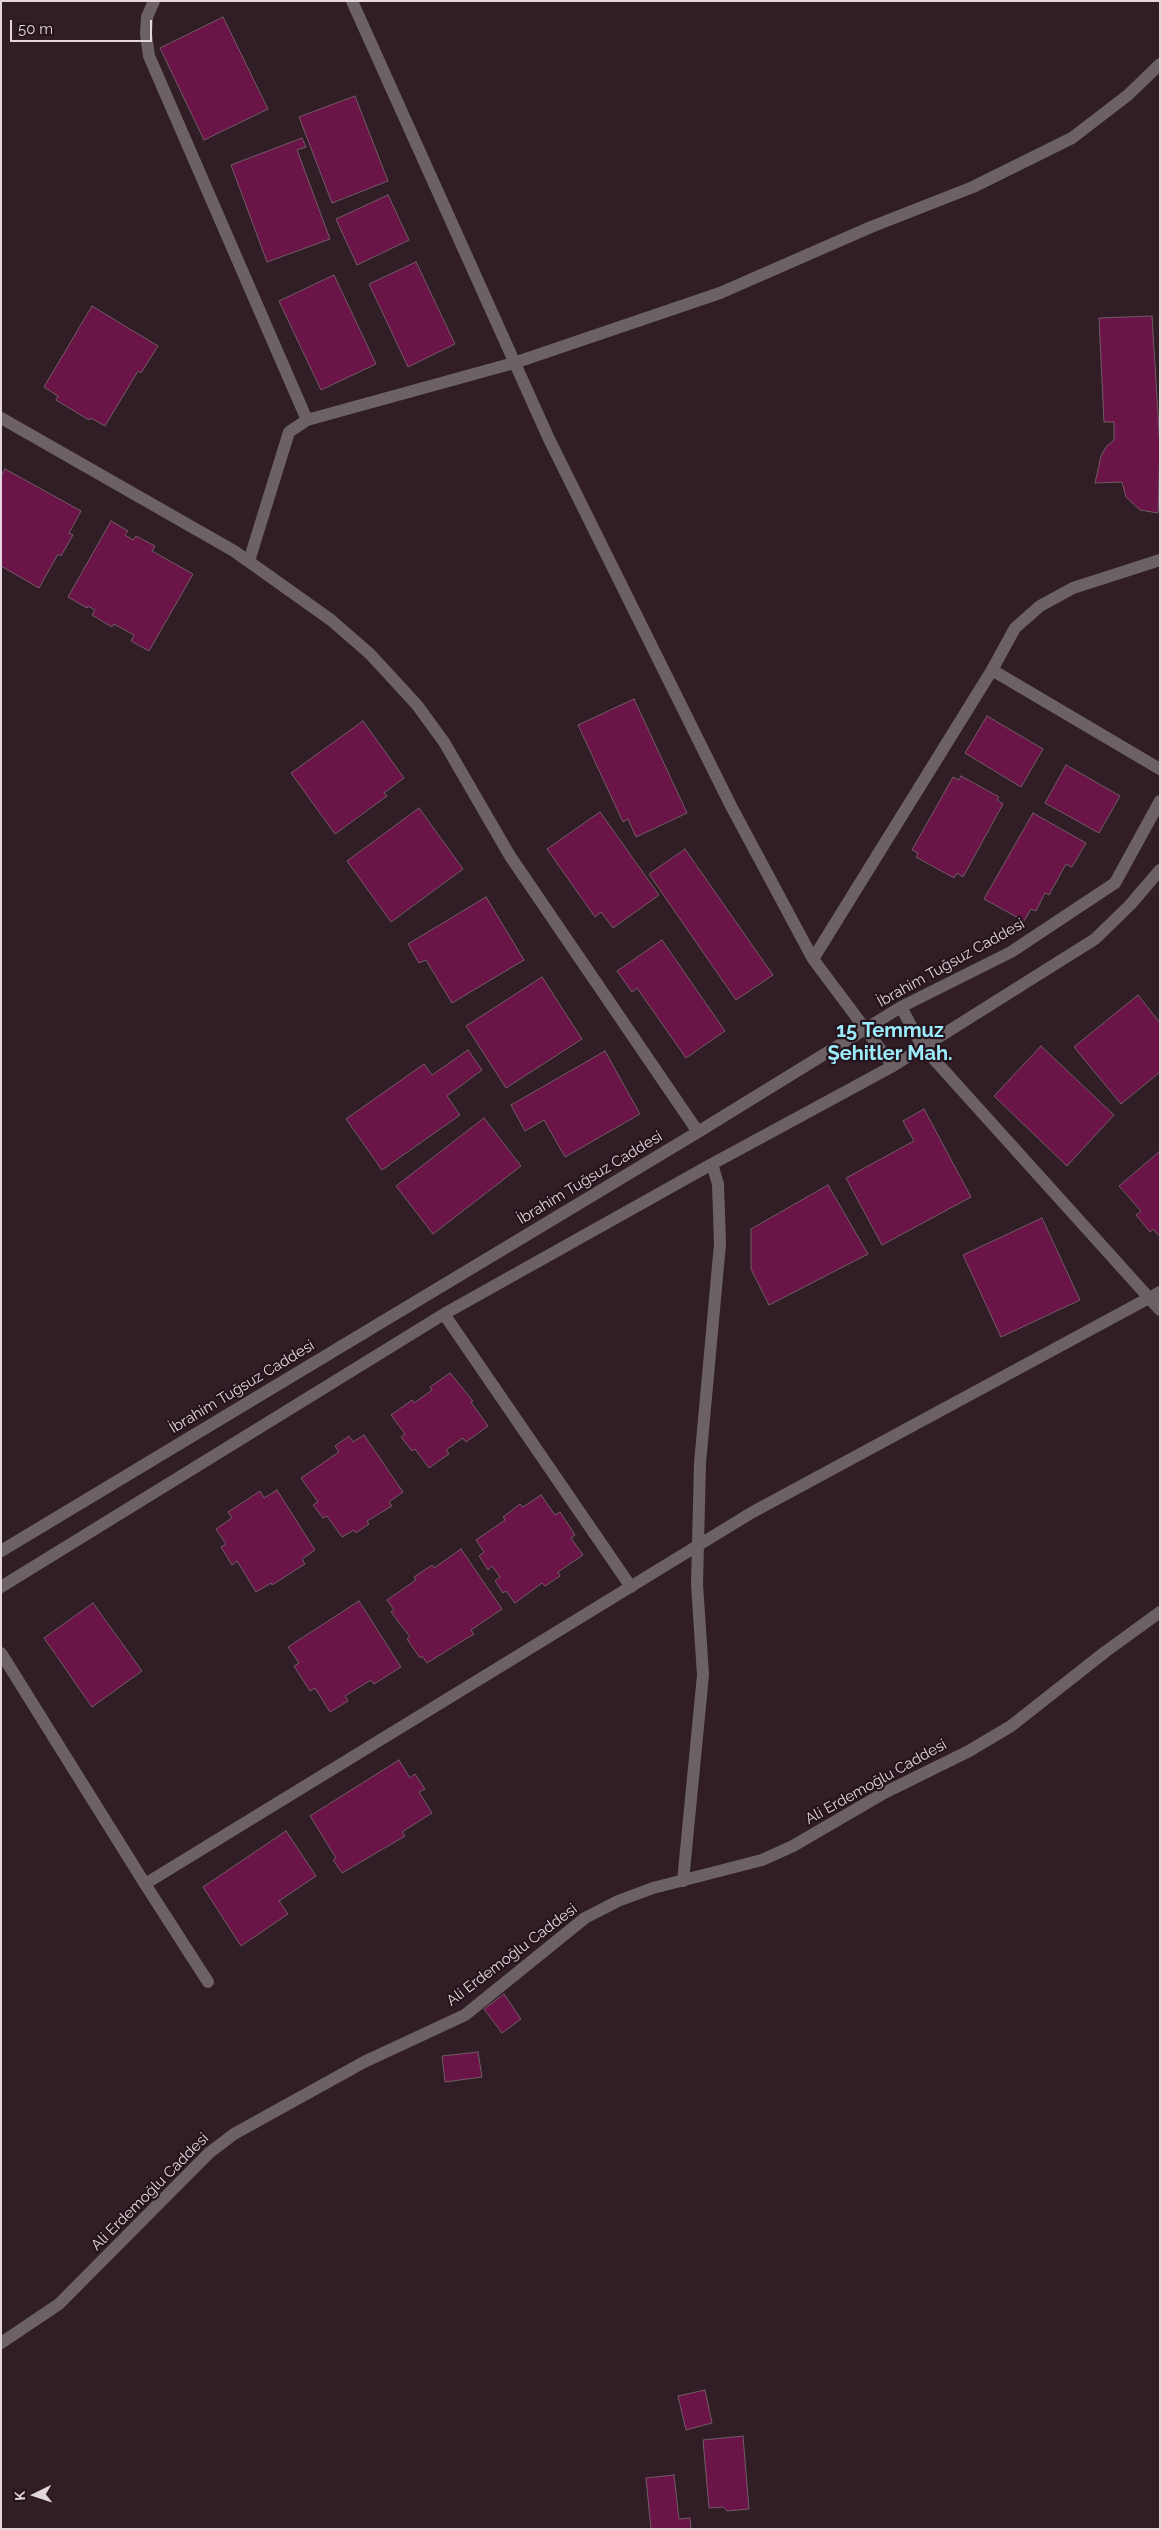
<!DOCTYPE html>
<meta charset="utf-8">
<style>
body{margin:0}
#map{position:relative;width:1161px;height:2530px;overflow:hidden;background:#301d26;font-family:Raleway,sans-serif}
canvas{display:block}
.frame{position:absolute;inset:0;border:2px solid #e3d6dc;pointer-events:none}
.north{position:absolute;left:10px;top:2470px;width:50px;height:50px;-webkit-text-stroke:4px #26141d;paint-order:stroke;rotate:266deg;font-size:14px;font-weight:700;line-height:20px;text-align:center;color:#e3d6dc}
.north::after{content:'';display:block;margin:auto;width:18px;height:22px;background:#e3d6dc;clip-path:polygon(50% 0,100% 100%,50% 72%,0 100%)}
.scale{position:absolute;left:10px;top:20px;width:142px;height:22px;box-sizing:border-box;border:2px solid #e3d6dc;border-top:0;padding-left:6px;font-size:15px;line-height:18px;white-space:nowrap;color:#e3d6dc;-webkit-text-stroke:4px #26141d;paint-order:stroke}
</style>
<div id="map">
<canvas width="1161" height="2530"></canvas>
<div class="frame"></div>
<div class="north">K</div>
<div class="scale">50 m</div>
</div>
<script>
const context = document.querySelector('canvas').getContext('2d');
context.lineJoin = 'round';
function fillPath(path, color) { context.fillStyle = color; context.fill(path, 'evenodd'); }
const shape = rows => new Path2D(rows.map(r => 'M' + r).join(''));
function stroke(path, color, width, dash) { context.strokeStyle = color; context.lineWidth = width; context.lineCap = dash ? 'butt' : 'round'; context.setLineDash(dash || []); context.stroke(path); }
function write(font, color, halo, rows, align = 'center') {
  context.font = font + ' Raleway,sans-serif'; context.lineWidth = 4.5; context.setLineDash([]); context.textBaseline = 'middle'; context.strokeStyle = halo; context.fillStyle = color; for (const [text, x, y, turn = 0] of rows) {
    context.save(); context.translate(x, y); context.rotate((+turn || 0) * Math.PI / 180); context.textAlign = isNaN(turn) ? turn : align; if (halo) context.strokeText(text, 0, 0); context.fillText(text, 0, 0); context.restore();
  }
}
const building = shape([
 [223,17,268,109,204,140,160,48,223,17],
 [355,96,388,181,332,203,299,117,355,96],
 [302,138,306,147,297,150,330,239,267,262,231,165,302,138],
 [388,195,409,240,357,265,336,219,388,195],
 [416,262,455,344,408,367,369,284,416,262],
 [334,275,376,364,321,390,279,301,334,275],
 [92,306,158,346,141,373,138,371,105,426,91,418,89,420,56,400,58,396,44,387,92,306],
 [1152,316,1160,447,1158,513,1140,510,1126,497,1122,482,1095,483,1101,456,1106,447,1114,440,1114,422,1104,422,1099,318,1152,316],
 [5,469,81,511,69,533,73,535,61,556,58,554,39,588,1,566,1,476,5,469],
 [111,521,128,531,125,535,133,540,136,536,155,546,152,551,193,574,149,651,131,641,134,635,114,624,112,627,92,615,95,610,88,606,87,608,68,597,111,521],
 [634,699,687,813,636,837,628,819,623,822,578,725,634,699],
 [987,716,1043,749,1021,787,965,753,987,716],
 [363,721,404,778,384,793,387,796,335,834,291,773,363,721],
 [1066,765,1120,796,1099,833,1045,803,1066,765],
 [961,776,999,797,997,800,1003,804,963,877,957,873,954,878,916,857,918,853,912,850,953,777,959,780,961,776],
 [419,808,463,869,391,922,347,861,419,808],
 [600,812,659,895,613,928,601,912,595,917,547,849,600,812],
 [1033,813,1086,843,1072,867,1066,864,1049,895,1045,893,1036,911,1031,909,1024,921,984,899,1033,813],
 [685,849,773,975,736,1000,649,874,685,849],
 [486,897,524,960,452,1003,426,960,419,963,408,944,486,897],
 [662,940,725,1031,686,1058,637,988,632,992,617,971,662,940],
 [542,977,582,1039,506,1088,466,1026,542,977],
 [1138,995,1160,1023,1160,1072,1121,1104,1074,1047,1138,995],
 [1041,1046,1114,1115,1067,1166,994,1096,1041,1046],
 [468,1050,482,1070,447,1096,460,1115,382,1170,346,1119,424,1064,432,1075,468,1050],
 [605,1051,640,1114,565,1157,544,1120,525,1131,511,1105,605,1051],
 [924,1109,971,1197,882,1245,846,1178,914,1141,903,1121,924,1109],
 [484,1118,521,1166,433,1234,396,1186,484,1118],
 [1160,1151,1160,1237,1153,1229,1150,1232,1136,1215,1141,1211,1119,1186,1160,1151],
 [828,1185,868,1254,769,1305,751,1269,751,1229,828,1185],
 [1042,1218,1080,1300,1001,1337,963,1255,1042,1218],
 [450,1373,473,1401,471,1402,488,1426,466,1442,463,1438,446,1450,449,1454,429,1468,415,1449,412,1451,401,1437,405,1434,391,1415,412,1400,414,1403,432,1390,430,1387,450,1373],
 [364,1435,403,1492,389,1502,392,1506,367,1521,369,1524,356,1533,354,1530,342,1537,327,1516,323,1518,313,1505,318,1502,301,1478,339,1452,335,1446,349,1436,353,1442,364,1435],
 [277,1490,315,1550,302,1559,305,1564,272,1585,271,1583,256,1592,237,1561,232,1565,221,1547,226,1544,216,1529,232,1518,228,1512,260,1491,264,1498,277,1490],
 [541,1495,555,1515,560,1512,575,1535,571,1538,583,1555,558,1572,560,1576,545,1586,542,1583,515,1603,506,1591,503,1593,495,1581,500,1577,492,1566,488,1570,479,1556,484,1552,476,1540,505,1520,503,1517,520,1504,523,1507,541,1495],
 [461,1549,502,1609,471,1630,474,1634,427,1663,422,1656,420,1658,407,1639,410,1637,391,1612,394,1610,387,1600,416,1580,414,1577,432,1565,434,1568,461,1549],
 [359,1601,401,1667,374,1684,371,1680,345,1696,348,1701,330,1712,315,1688,310,1691,294,1666,299,1663,288,1647,359,1601],
 [93,1603,142,1671,92,1707,44,1638,93,1603],
 [399,1760,410,1778,415,1774,425,1789,419,1792,432,1813,402,1832,405,1836,342,1873,333,1860,336,1858,310,1816,399,1760],
 [286,1831,316,1876,279,1901,288,1914,241,1946,203,1887,286,1831],
 [504,1994,521,2019,502,2033,484,2009,504,1994],
 [478,2052,482,2077,445,2082,442,2056,478,2052],
 [705,2390,712,2423,686,2430,678,2396,705,2390],
 [743,2436,749,2509,727,2511,723,2507,709,2508,703,2440,743,2436],
 [674,2475,679,2519,690,2518,691,2529,651,2529,646,2478,674,2475]
]);
const minor = shape([
 [154,1,147,17,146,34,149,56,307,420],
 [352,1,549,439,731,806,813,959,893,1066],
 [1,418,234,551,331,620,370,654,417,705,444,742,510,856,698,1132],
 [249,561,289,432,307,420,514,363,720,293,871,227,973,187,1072,138,1128,95,1160,64],
 [992,670,1160,769],
 [813,959,992,670,1015,628,1040,606,1073,588,1160,560],
 [901,1007,922,1046,1160,1310],
 [444,1314,631,1587],
 [1,1551,698,1132,901,1007,1011,952,1115,883,1160,801],
 [1,1587,444,1314,712,1164,893,1066,1095,939,1130,905,1160,870],
 [1,1653,145,1884,751,1513,1160,1292],
 [683,1881,703,1675,697,1584,700,1463,720,1244,718,1184,712,1164],
 [145,1884,208,1982],
 [1,2343,59,2304,209,2153,234,2134,364,2062,465,2015,585,1918,618,1901,653,1888,762,1860,793,1846,884,1793,969,1751,1011,1726,1105,1652,1160,1612]
]);
const streetNames = [
 ["İbrahim Tuğsuz Caddesi",951,963,-29],
 ["İbrahim Tuğsuz Caddesi",590,1178,-31],
 ["İbrahim Tuğsuz Caddesi",242,1387,-31],
 ["Ali Erdemoğlu Caddesi",876,1782,-29],
 ["Ali Erdemoğlu Caddesi",512,1955,-37],
 ["Ali Erdemoğlu Caddesi",150,2192,-45]
];
const districtNames = [
 ["15 Temmuz",890,1031],
 ["Şehitler Mah.",890,1054]
];
fillPath(building, '#6a1447');
stroke(building, '#725c66', 1);
stroke(minor, '#6c6266', 12);
write('15px', '#e3d6dc', '#26141d', streetNames);
write('bold 20px', '#9cebfb', '#26141d', districtNames);
</script>
